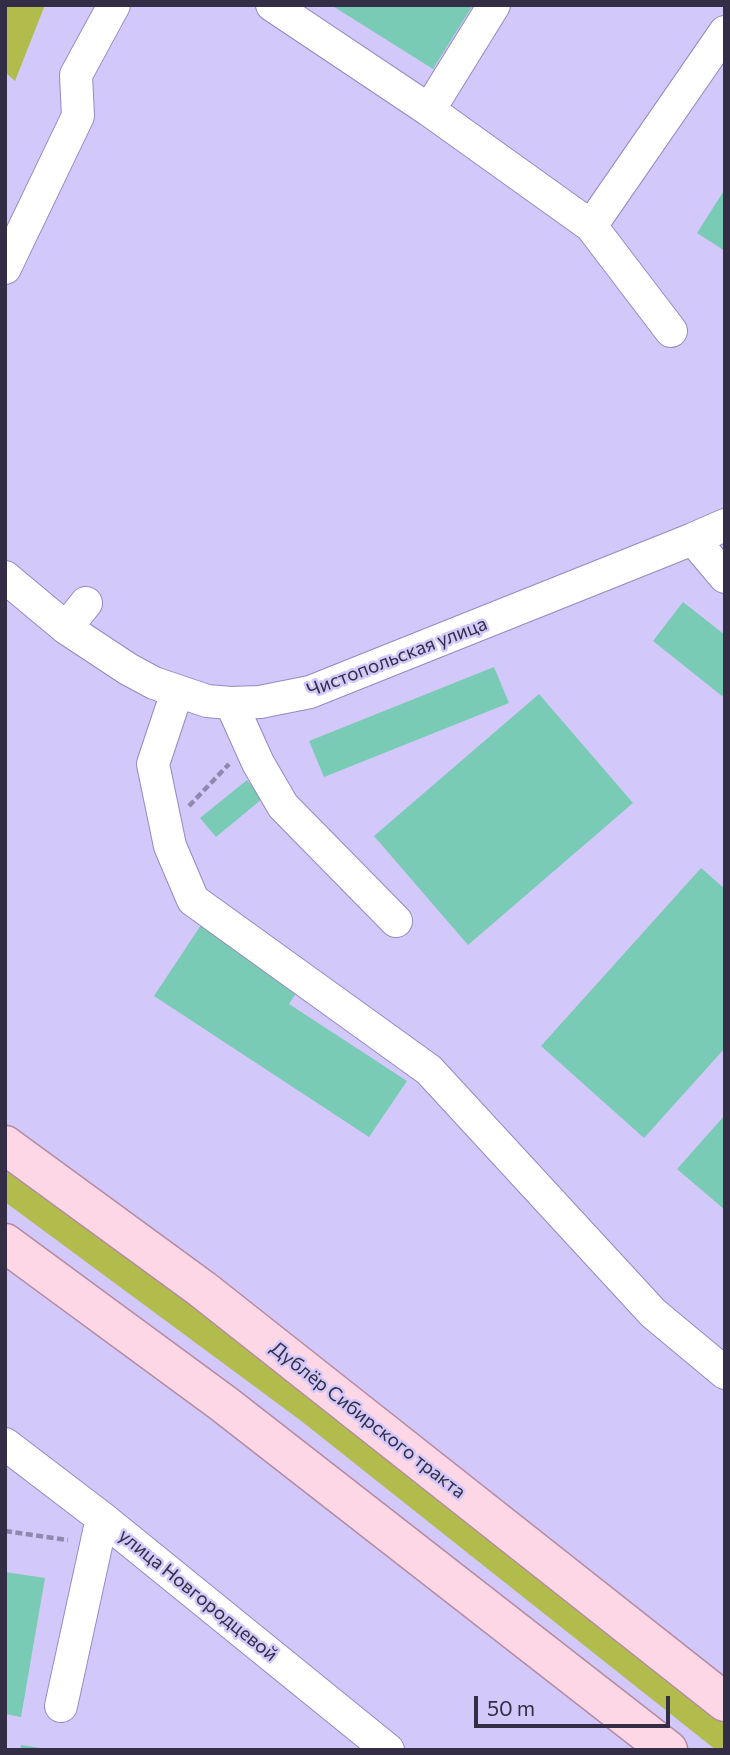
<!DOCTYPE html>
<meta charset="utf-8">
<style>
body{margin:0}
#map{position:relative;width:730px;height:1755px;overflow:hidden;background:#d2c8f9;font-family:Commissioner,sans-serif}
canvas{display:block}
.frame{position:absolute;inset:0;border:7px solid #332d45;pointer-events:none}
.scale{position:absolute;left:474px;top:1696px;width:196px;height:32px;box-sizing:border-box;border:4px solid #332d45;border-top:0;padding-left:9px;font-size:21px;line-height:24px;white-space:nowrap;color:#332d45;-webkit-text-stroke:5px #d2c8f9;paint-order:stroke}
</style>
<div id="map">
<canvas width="730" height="1755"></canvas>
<div class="frame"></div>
<div class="scale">50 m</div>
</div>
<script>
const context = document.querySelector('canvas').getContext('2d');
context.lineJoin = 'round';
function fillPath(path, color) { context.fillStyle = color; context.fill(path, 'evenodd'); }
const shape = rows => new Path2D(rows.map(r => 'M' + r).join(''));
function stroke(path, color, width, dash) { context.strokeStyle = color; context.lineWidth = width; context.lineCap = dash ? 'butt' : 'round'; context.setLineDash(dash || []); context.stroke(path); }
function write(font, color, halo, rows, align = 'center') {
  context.font = font + ' Commissioner,sans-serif'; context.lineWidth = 5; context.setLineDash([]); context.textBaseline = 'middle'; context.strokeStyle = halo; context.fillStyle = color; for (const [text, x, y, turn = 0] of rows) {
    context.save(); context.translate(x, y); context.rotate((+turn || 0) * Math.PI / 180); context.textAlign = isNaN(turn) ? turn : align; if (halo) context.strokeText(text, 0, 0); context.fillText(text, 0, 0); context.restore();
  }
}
const green = shape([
 [5,5,45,5,15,81,5,72],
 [5,1170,161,1281,615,1634,725,1722,725,1750,716,1750,300,1420,5,1202]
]);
const building = shape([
 [331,5,473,5,433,69],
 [725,189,725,251,697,233],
 [683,602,725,635,725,693,722,696,653,641],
 [494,667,509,703,324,777,309,741],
 [539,694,633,803,468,945,374,836],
 [247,780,262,799,216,837,200,818],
 [701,868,725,889,725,1048,644,1138,541,1046],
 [205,919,303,983,289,1004,407,1081,369,1137,154,996],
 [725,1115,725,1210,677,1169],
 [5,1572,45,1578,21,1717,5,1714],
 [21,1745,41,1748,41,1750,20,1750]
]);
const path = shape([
 [189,806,229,764],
 [5,1531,68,1540]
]);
const minor = shape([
 [272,5,429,110,494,5],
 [429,110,591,226,671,331],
 [591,226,725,32],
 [5,268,78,116,76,75,114,5],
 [693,539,725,577],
 [5,577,66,628,128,669,154,683,207,701,231,703,260,702,310,692,693,539,725,525],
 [66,628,86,603],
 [177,692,153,764,170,846,193,900,429,1070,653,1313,725,1373],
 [231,703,258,763,283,806,396,921],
 [5,1444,102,1518,388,1750],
 [61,1706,102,1518]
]);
const major = shape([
 [5,1145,202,1289,725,1702],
 [5,1243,224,1404,668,1750]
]);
const streetNames = [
 ["Чистопольская улица",397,657,-21],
 ["Дублёр Сибирского тракта",368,1420,38],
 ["улица Новгородцевой",198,1595,39]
];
fillPath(green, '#b1bc4d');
fillPath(building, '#7acbb5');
stroke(minor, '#9689c3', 34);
stroke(major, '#b58aa2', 41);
stroke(path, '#9188af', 4.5, [7, 3.5]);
stroke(minor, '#fff', 32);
stroke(major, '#fdd7e5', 38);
write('19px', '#332d45', '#d2c8f9', streetNames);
</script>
